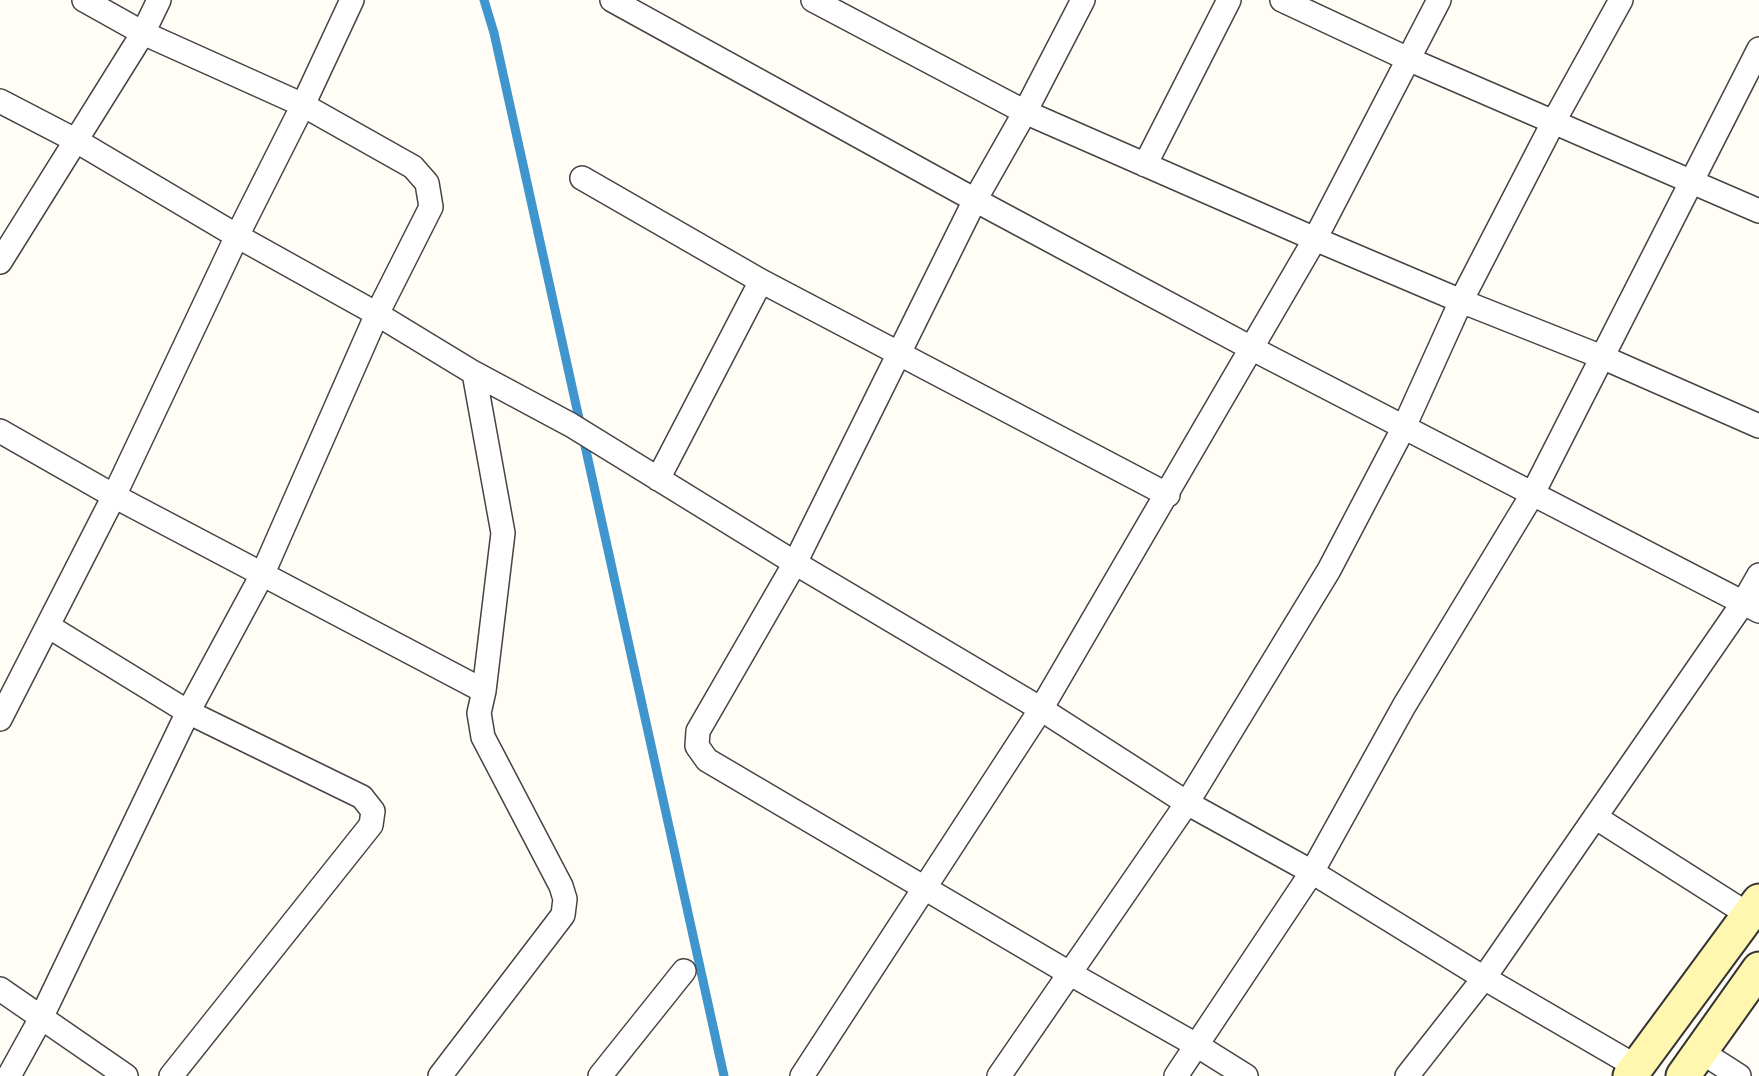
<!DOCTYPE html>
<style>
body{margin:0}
canvas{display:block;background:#fffdf5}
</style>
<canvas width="1759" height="1076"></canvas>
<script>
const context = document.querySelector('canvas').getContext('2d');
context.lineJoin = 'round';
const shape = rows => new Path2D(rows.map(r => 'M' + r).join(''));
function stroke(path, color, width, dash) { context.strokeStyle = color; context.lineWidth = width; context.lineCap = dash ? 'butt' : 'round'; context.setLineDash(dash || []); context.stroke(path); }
const stream = shape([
 [484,0,494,33,724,1076]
]);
const street = shape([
 [612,0,975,200,1251,348,1759,611],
 [813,0,1025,112,1315,239,1461,301,1602,357,1759,426],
 [1083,0,1025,112,975,200,795,563,698,731,697,746,707,760,1069,973,1198,1046,1246,1076],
 [1282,0,1408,59,1759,211],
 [0,101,75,140,237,236,377,314,474,373,571,425,795,563,1041,709,1187,803,1312,872,1484,978,1637,1067],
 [1145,165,1229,0],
 [582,178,761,281,1168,495],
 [0,262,143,33,159,0],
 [0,431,114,496,484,691],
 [658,479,761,281],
 [48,626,188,712,362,797,373,811,371,825,171,1076],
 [0,719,114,496,237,236,303,105,352,0],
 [1595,817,1749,915],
 [0,989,126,1076],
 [1700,1051,1739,1076],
 [9,1076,41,1018,188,712,263,573,377,314,431,207,427,183,413,167,303,105,143,33,84,0],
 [440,1076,563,915,565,899,561,886,483,737,479,713,484,691,503,533,474,373],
 [600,1076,684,971],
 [802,1076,1041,709,1315,239,1439,0],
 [999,1076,1187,803,1329,570,1404,427,1461,301,1554,121,1621,0],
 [1176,1076,1312,872,1404,706,1532,495,1759,49],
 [1407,1076,1484,978,1743,603,1759,575]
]);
const secondary = shape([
 [1630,1076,1759,901],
 [1683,1076,1759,969]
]);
stroke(stream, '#3f96cf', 9);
stroke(street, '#444', 26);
stroke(secondary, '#333', 37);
stroke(street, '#fff', 23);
stroke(secondary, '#fff6b0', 33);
</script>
